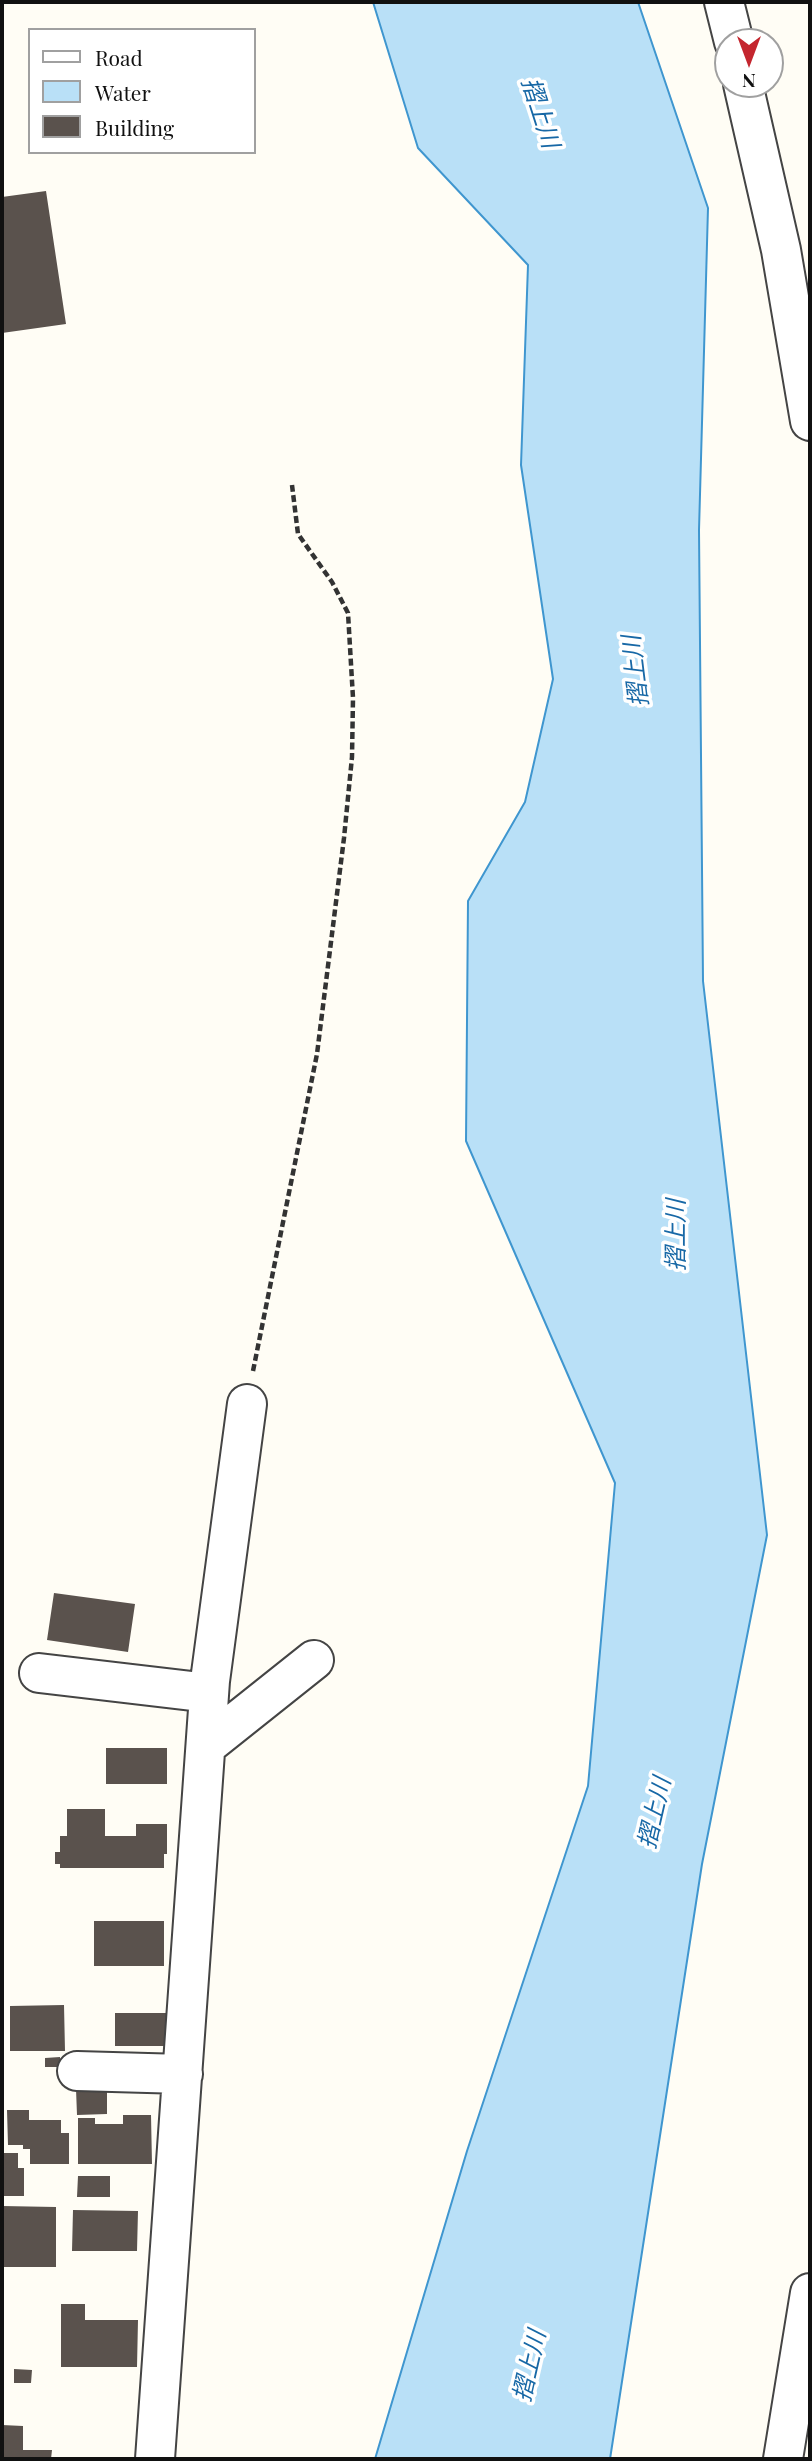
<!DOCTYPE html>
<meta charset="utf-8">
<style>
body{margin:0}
#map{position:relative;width:812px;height:2461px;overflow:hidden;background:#fffdf5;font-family:"Playfair Display",serif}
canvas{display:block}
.frame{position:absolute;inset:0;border:4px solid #111;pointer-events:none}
.legend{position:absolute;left:28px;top:28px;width:228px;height:126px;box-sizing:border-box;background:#fff;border:2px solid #a0a0a0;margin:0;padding:9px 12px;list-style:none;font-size:21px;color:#111}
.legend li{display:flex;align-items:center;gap:14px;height:35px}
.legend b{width:35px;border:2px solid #a0a0a0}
.north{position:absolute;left:714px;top:28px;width:70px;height:70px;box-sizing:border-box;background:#fff;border:2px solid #a0a0a0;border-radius:50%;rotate:180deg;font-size:19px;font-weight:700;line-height:28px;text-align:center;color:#111}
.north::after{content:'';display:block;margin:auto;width:24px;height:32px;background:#c4262e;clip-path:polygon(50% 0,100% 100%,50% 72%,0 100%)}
</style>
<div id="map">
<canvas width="812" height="2461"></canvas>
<div class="frame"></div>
<ul class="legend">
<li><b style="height:9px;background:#fff"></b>Road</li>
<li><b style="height:19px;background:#b9e0f7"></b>Water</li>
<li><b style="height:19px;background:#5a524d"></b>Building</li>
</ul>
<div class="north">N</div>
</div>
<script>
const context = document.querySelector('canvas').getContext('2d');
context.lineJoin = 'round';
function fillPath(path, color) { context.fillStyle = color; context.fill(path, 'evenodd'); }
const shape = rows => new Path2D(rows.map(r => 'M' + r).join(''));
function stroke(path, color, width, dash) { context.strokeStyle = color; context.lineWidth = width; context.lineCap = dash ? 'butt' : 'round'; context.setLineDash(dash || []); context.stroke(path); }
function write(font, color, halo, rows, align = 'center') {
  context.font = font + ' "Playfair Display","Noto Sans JP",serif'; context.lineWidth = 7; context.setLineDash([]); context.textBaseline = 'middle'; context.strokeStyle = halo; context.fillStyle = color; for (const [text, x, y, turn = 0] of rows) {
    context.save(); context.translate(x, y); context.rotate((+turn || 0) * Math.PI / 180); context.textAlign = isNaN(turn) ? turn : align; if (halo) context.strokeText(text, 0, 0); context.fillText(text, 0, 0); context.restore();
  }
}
const water = shape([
 [373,2,638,2,708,208,699,530,703,981,767,1535,702,1864,610,2459,375,2459,467,2151,588,1786,615,1483,466,1141,468,901,525,802,553,679,521,465,528,265,418,148,373,2]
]);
const building = shape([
 [46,191,66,324,2,333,2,197],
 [54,1593,135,1604,128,1652,47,1640],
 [106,1748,167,1748,167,1784,106,1784],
 [67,1809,105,1809,105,1836,136,1836,136,1824,167,1824,167,1854,164,1854,164,1868,60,1868,60,1864,55,1864,55,1852,60,1852,60,1836,67,1836],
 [94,1921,164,1921,164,1966,94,1966],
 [64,2005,65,2051,10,2051,10,2006],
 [115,2013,168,2013,168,2046,115,2046],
 [60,2057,60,2067,45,2067,45,2058],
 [107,2088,107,2114,77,2115,76,2089],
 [7,2110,29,2110,29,2120,61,2120,61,2133,69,2133,69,2164,30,2164,30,2149,23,2149,23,2145,8,2145],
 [123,2115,151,2115,152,2164,78,2164,78,2118,95,2118,95,2124,123,2124],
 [2,2153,18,2153,18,2168,24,2168,24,2196,2,2196],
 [78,2176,110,2176,110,2197,77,2197],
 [2,2206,56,2207,56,2267,2,2267],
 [73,2210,138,2211,137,2251,72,2251],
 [61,2304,85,2304,85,2320,138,2320,137,2367,61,2367],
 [14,2369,32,2370,31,2383,14,2383],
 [2,2425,23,2426,23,2450,52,2450,51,2459,2,2459]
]);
const path = shape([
 [253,1371,317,1054,344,838,352,757,353,698,348,613,332,582,298,534,292,485]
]);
const minor = shape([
 [724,2,734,42],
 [743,84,781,250,810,421],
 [39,1673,209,1693],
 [206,1746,314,1660],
 [77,2071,183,2074],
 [155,2459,210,1681,247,1404],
 [783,2459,810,2293]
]);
const waterNames = [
 ["摺上川",540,113,72],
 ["摺上川",636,671,-97],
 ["摺上川",677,1235,-90],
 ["摺上川",655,1813,-77],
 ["摺上川",530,2366,-77]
];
fillPath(water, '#b9e0f7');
stroke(water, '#3f96cf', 2);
fillPath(building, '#5a524d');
stroke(minor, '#444', 42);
stroke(path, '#333', 4.5, [7, 3.5]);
stroke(minor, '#fff', 38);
write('italic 24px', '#1768a6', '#fff', waterNames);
</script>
